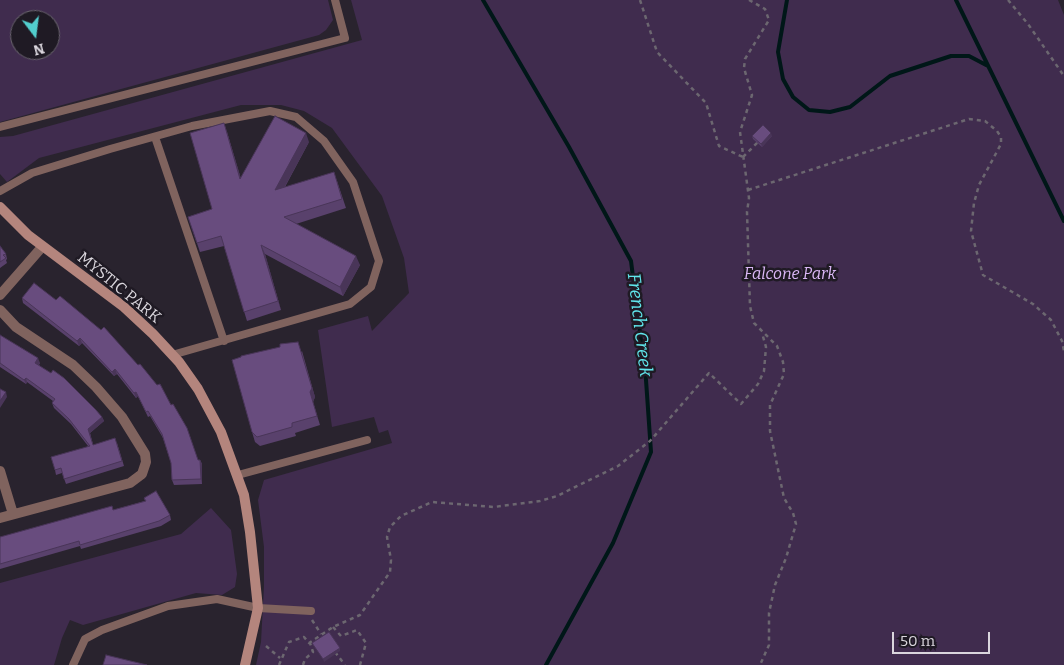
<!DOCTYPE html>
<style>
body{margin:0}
#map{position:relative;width:1064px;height:665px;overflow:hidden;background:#29232e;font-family:Bitter,serif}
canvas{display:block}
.north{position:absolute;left:10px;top:10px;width:50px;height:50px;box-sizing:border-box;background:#1f1a24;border:1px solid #6a656e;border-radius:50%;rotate:165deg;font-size:14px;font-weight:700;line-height:20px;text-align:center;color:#dad6dd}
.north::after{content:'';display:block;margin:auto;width:18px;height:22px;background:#52cdcd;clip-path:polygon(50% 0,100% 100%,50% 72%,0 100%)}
.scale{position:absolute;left:892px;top:632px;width:98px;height:22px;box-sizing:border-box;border:2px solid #dad6dd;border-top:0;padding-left:6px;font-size:15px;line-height:18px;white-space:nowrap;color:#dad6dd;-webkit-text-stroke:4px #1f1a24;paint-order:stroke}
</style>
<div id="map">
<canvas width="1064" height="665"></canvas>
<div class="north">N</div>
<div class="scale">50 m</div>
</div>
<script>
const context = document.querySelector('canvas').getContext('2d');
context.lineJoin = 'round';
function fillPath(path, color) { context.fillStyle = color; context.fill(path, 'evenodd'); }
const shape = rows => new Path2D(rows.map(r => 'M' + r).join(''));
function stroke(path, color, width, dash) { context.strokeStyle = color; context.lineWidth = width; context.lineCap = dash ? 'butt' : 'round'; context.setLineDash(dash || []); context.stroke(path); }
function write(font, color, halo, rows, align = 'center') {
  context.font = font + ' Bitter,serif'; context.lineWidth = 5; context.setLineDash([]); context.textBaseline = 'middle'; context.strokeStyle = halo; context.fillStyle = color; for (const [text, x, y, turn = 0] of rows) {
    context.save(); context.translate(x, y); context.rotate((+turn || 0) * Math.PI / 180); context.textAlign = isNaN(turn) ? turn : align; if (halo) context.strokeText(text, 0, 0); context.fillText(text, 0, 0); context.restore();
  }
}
const green = shape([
 [0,0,328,0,333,20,326,30,319,35,0,122],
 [20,20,50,20,50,50,20,50],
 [351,0,1058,0,1064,15,1064,665,256,665,261,642,264,586,264,547,258,500,264,480,392,443,388,430,379,433,374,417,332,427,318,330,368,316,372,331,409,293,404,258,382,196,332,128,304,111,281,105,241,105,39,158,7,182,0,174,0,137,13,136,362,40],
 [211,508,231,530,237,574,235,587,222,595,196,593,83,625,70,620,62,638,54,665,0,665,0,583,181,534]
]);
const stream = shape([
 [483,0,569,147,631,261,646,380,651,452,613,543,546,665],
 [787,0,778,52,783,79,793,97,809,110,830,112,850,107,890,76,951,56,969,56,988,66],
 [956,0,1064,221]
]);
const path = shape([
 [640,0,657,52,706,103,719,146,743,157],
 [749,0,765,9,769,20,745,59,744,68,752,95,740,132,749,198,747,212,750,306,754,323,777,346,783,362,784,374,770,405,770,431,784,498,793,513,796,524,786,558,775,585,769,613,769,645,760,665],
 [1008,0,1028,24,1064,76],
 [743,157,758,142],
 [748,190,969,119,985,121,997,131,1001,137,1001,144,979,185,974,203,971,231,983,275,1033,304,1051,320,1062,341,1064,351],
 [312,620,321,634],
 [333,627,341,636,357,630,366,643,360,665],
 [266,646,280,658],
 [335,652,345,665],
 [279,665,289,642,304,637,309,643,333,627,360,615,390,572,391,560,387,537,390,527,401,516,432,502,494,507,540,501,557,496,618,466,650,441,709,373,741,404,758,384,764,371,766,347,762,333],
 [303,665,305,659,313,652,310,643]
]);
const lane = shape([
 [0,127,345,38,335,0],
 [155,137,224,341],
 [0,191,32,173,110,149,192,126,270,111,296,117,324,141,353,182,379,261,371,287,350,304,172,355],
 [238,475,367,440],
 [73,665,85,639,102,630,168,606,217,599,258,608,311,611]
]);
const street = shape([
 [0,295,42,247],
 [0,310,16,327,73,365,96,387,122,417,145,454,146,462,142,474,130,483,0,518],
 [0,471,13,514]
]);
const secondary = shape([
 [0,207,28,235,124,307,153,334,179,362,198,389,221,432,244,495,250,532,258,608,245,665]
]);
const wall = shape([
 [227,132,241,179,309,142,285,187,337,181,346,208,296,224,360,265,343,296,265,254,281,310,247,321,224,246,200,252,188,217,212,209],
 [752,136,772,136,762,147,753,139],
 [0,246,6,254,7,259,6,260,7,263,0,268],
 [22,298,56,300,198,460,200,460,202,464,202,484,174,485,172,480,171,463,163,438,150,416,148,417,138,396,136,398,117,374,114,376,82,343,79,346,23,303],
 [0,335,40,363,39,365,102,417,104,421,90,433,93,445,117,443,124,466,66,484,62,473,56,475,55,470,88,446,71,424,54,408,52,403,53,401,27,382,26,384,0,367],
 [302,351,315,397,313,402,320,425,295,433,296,436,260,446,255,442,252,432],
 [144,498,170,515,171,520,161,526,81,549,80,546,0,569,0,537,113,510,145,501]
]);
const shadedWall = shape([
 [224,123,227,132,244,189,240,179],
 [306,133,309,142,278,199,275,190],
 [771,133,772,136,762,147,761,144],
 [261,245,265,254,281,310,278,301],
 [356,256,360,265,343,296,340,287],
 [80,338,82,343,79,346,77,341],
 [298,342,315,397,313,402,320,425,310,392],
 [38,358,40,363,37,367,35,363],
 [115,369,117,374,114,376,112,372],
 [26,378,27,382,26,384,24,380],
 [6,392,7,397,0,408,0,401],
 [136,392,138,396,136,398,134,393],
 [102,417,104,421,90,433,94,449,88,429],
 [200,460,202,464,202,484,201,479],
 [340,648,340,651,324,662,323,659]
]);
const building = shape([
 [275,116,306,133,275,190,334,172,342,199,284,217,356,256,340,287,261,245,278,301,244,312,221,236,197,243,188,217,212,209,190,133,224,123,240,179,275,116],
 [763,125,771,133,761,144,752,136,763,125],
 [0,246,6,254,3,255,6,258,0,262,0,246],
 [34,283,56,300,60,296,101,330,104,327,138,365,140,364,157,385,160,384,171,405,173,404,187,428,198,460,200,460,201,479,172,480,171,463,162,434,148,411,146,412,136,392,134,393,115,369,112,372,80,338,77,341,22,298,34,283],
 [0,335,38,358,35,363,51,373,53,370,64,378,96,410,102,417,88,429,93,445,115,438,122,461,64,479,61,468,55,470,51,457,90,446,69,419,52,403,55,399,26,378,24,380,0,363,0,335],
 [298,342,312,388,310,392,317,416,292,423,292,427,257,437,252,432,232,360,241,357,241,356,280,347,280,344,298,342],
 [0,389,6,392,0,401,0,389],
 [156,491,170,515,159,521,80,545,79,541,0,564,0,537,112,506,113,510,146,501,144,498,156,491],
 [329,632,340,648,323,659,312,643,329,632],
 [106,655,147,665,103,665,106,655]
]);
const parkNames = [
 ["Falcone Park",790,275]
];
const streetNames = [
 ["MYSTIC PARK",119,288,39]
];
const waterNames = [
 ["French Creek",639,325,83]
];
fillPath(green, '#402c4e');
stroke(stream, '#001718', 4);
stroke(path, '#6c6770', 2.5, [4, 4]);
stroke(lane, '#80635e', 8);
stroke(street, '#80635e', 10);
stroke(secondary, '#b4857d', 10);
fillPath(wall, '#59416c');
fillPath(shadedWall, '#493558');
fillPath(building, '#684c7e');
stroke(building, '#493558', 1);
write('italic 16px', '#dab7f6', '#1f1a24', parkNames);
write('16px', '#dad6dd', '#1f1a24', streetNames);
write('italic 18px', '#60e6eb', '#1f1a24', waterNames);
</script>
